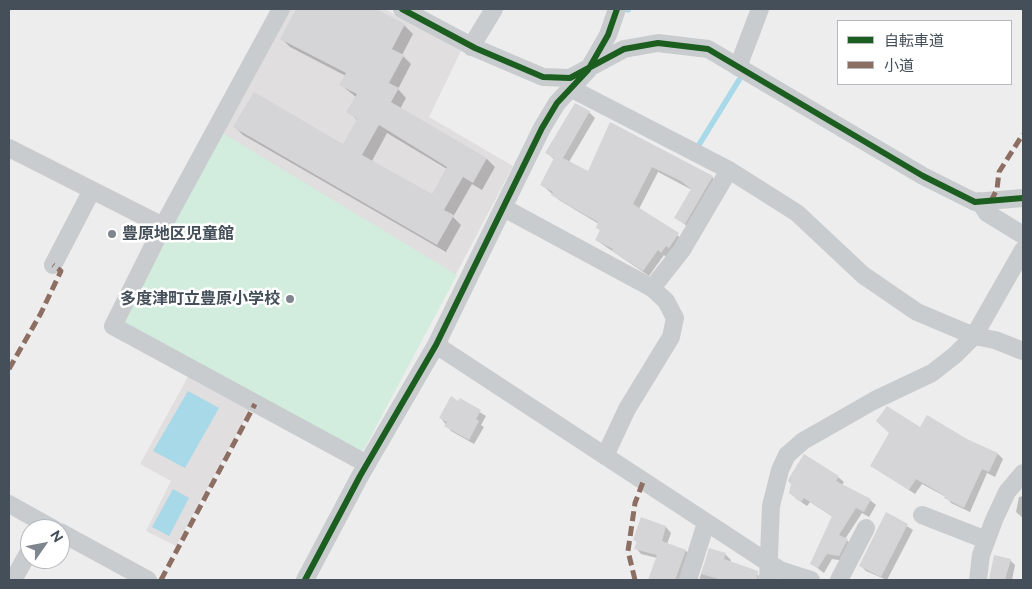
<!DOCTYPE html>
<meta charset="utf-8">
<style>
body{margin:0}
#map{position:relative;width:1032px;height:589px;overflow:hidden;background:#eeeded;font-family:Raleway,"Noto Sans JP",sans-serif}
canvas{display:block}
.frame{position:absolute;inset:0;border:10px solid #454f59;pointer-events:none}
.legend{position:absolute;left:837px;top:20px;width:175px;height:65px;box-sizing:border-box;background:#fff;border:1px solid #b5b9bd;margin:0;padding:6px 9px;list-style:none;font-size:15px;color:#454f59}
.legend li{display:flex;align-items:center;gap:10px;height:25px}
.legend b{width:25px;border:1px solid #b5b9bd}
.north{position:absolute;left:20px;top:519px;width:50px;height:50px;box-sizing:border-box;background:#fff;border:1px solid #b5b9bd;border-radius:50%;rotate:57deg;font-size:14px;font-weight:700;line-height:20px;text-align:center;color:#454f59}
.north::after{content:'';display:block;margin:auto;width:18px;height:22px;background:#80868d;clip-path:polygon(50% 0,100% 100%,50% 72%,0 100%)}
</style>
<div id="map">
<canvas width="1032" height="589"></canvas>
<div class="frame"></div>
<ul class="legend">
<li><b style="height:6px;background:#1b5e20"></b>自転車道</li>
<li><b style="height:6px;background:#8d6e63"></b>小道</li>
</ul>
<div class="north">N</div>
</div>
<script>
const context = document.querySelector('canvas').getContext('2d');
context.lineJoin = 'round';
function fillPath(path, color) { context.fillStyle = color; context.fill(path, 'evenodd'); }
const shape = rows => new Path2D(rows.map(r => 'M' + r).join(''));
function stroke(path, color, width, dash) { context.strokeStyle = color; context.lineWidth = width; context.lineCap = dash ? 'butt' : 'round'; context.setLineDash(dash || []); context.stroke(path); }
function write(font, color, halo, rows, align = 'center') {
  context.font = font + ' Raleway,"Noto Sans JP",sans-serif'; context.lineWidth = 5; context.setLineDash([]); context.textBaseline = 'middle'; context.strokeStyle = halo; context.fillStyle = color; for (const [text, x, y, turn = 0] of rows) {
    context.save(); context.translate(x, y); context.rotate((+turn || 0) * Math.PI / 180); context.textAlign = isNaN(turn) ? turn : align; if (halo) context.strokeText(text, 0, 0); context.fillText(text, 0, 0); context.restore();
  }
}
const education = shape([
 [289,9,385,9,461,51,429,117,513,166,364,449,359,452,257,397,176,546,146,531,171,481,140,464,195,364,170,230]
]);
const green = shape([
 [221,132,457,275,364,449,359,452,124,322]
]);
const water = shape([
 [188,391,219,408,185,468,153,451],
 [173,489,189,498,169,536,152,527]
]);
const shadow = shape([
 [297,9,372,9,404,25,413,34,402,55,411,64,398,89,406,98,400,109,487,159,495,167,482,190,472,184,453,217,461,225,446,252,243,135,235,127,343,145,358,121,348,111,356,97,341,85,346,76,290,47,282,39],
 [387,133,447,169,432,196,372,161],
 [589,112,595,118,569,162,589,173,611,123,712,177,718,183,691,229,676,218,692,190,658,172,639,209,684,240,667,258,664,255,649,276,596,240,601,231,597,227,599,224,559,200,542,185,555,160,547,153],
 [460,400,486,416,481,425,484,427,474,444,451,431,440,417],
 [920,428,966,440,998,454,1003,459,995,477,987,473,970,512,951,503,946,497,922,484,915,494,872,466],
 [838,477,844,482,842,485,870,500,876,505,869,517,862,513,845,539,853,545,845,561,832,559,824,573,812,564,833,517,810,502,807,506,795,498],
 [1019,497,1023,496,1023,518,1016,512],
 [886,513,913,530,887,580,866,571,860,565],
 [641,519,666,527,671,533,667,544,686,551,691,556,683,580,649,580,657,558,641,554,636,548,638,543,634,539],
 [710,549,725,554,731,560,730,562,754,571,759,576,758,580,699,580],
 [995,556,1010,560,1015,565,1012,580,990,580]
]);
const stream = shape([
 [628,10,628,9],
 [697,148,739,80]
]);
const building = shape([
 [296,9,376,9,405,24,392,49,404,55,389,83,399,88,391,102,487,158,473,183,463,177,444,210,454,215,437,245,233,127,254,92,343,144,357,119,346,112,357,94,339,85,346,73,280,39],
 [379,125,447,167,432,194,362,155],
 [575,103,590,111,563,158,588,171,610,122,713,176,685,224,674,218,691,189,681,181,652,167,633,204,679,233,669,248,666,246,661,253,658,250,643,271,612,251,613,249,595,240,600,230,596,228,598,222,551,195,553,192,540,185,554,158,545,153],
 [451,396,458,401,460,398,481,410,476,419,479,421,469,440,444,426,447,422,439,418],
 [887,406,920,427,927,415,967,439,998,453,989,472,982,469,964,508,944,498,945,496,916,479,909,490,870,466,889,433,876,421],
 [804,454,839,476,836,481,871,499,864,512,856,508,839,535,848,539,839,556,827,554,818,568,810,564,832,516,804,498,801,502,789,493,791,484,788,481,789,478],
 [886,512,908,524,881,577,859,566],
 [641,517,666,526,662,541,686,550,675,580,648,580,657,555,634,549,637,541,633,540],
 [709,548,726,553,724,559,758,571,757,580,722,580,701,574],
 [994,555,1011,559,1005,580,989,580]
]);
const street = shape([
 [402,9,475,48,543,77,570,78,624,49,658,43,708,49,923,176,975,202,1023,198],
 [471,47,494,9],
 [738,67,760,9],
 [570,88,729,170,797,213,863,275,917,312,974,336,1023,250],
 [9,148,163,226,281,9],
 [979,201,987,213,1023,235],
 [504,208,652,288,666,301,675,318,671,337,627,409,605,456],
 [163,226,113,326,367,464],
 [53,265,92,190],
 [652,288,682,250,729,170],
 [436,345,764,560,780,570,811,580],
 [9,504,54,529],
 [922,515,986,540],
 [60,532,148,580],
 [13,580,30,550],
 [305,580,360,476,436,345,542,128,557,103,588,70,608,35,617,9],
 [688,580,706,523],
 [768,580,771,506,780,470,787,455,803,441,875,400,932,373,955,355,974,336,995,340,1023,351],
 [839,580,866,528],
 [978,580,981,555,994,520,1007,492,1023,473]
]);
const quiet = shape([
 [991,201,997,189,999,172,1023,134],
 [9,369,41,313,61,271,53,265],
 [161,580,255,404],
 [635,580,628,551,635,503,643,482]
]);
const cycleway = shape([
 [402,9,475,48,543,77,570,78,624,49,658,43,708,49,923,176,975,202,1023,198],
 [305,580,360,476,436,345,542,128,557,103,588,70,608,35,617,9]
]);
const markers = [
 [112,234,5,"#80868d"],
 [290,299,5,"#80868d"]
];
const poiNames = [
 ["豊原地区児童館",122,234],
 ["多度津町立豊原小学校",280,299,"right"]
];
fillPath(education, '#e0dedf');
fillPath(green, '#d2ecdd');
fillPath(water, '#a8d9e9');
fillPath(shadow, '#0003');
stroke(stream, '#a8d9e9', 5.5);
fillPath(building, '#d5d5d7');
stroke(street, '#c9ccce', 18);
stroke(quiet, '#8d6e63', 5, [10, 5]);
stroke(cycleway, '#1b5e20', 6);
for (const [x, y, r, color] of markers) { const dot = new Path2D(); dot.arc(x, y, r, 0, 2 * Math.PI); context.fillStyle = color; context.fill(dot); stroke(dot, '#fff', 2); }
write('bold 16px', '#454f59', '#fff', poiNames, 'left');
</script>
